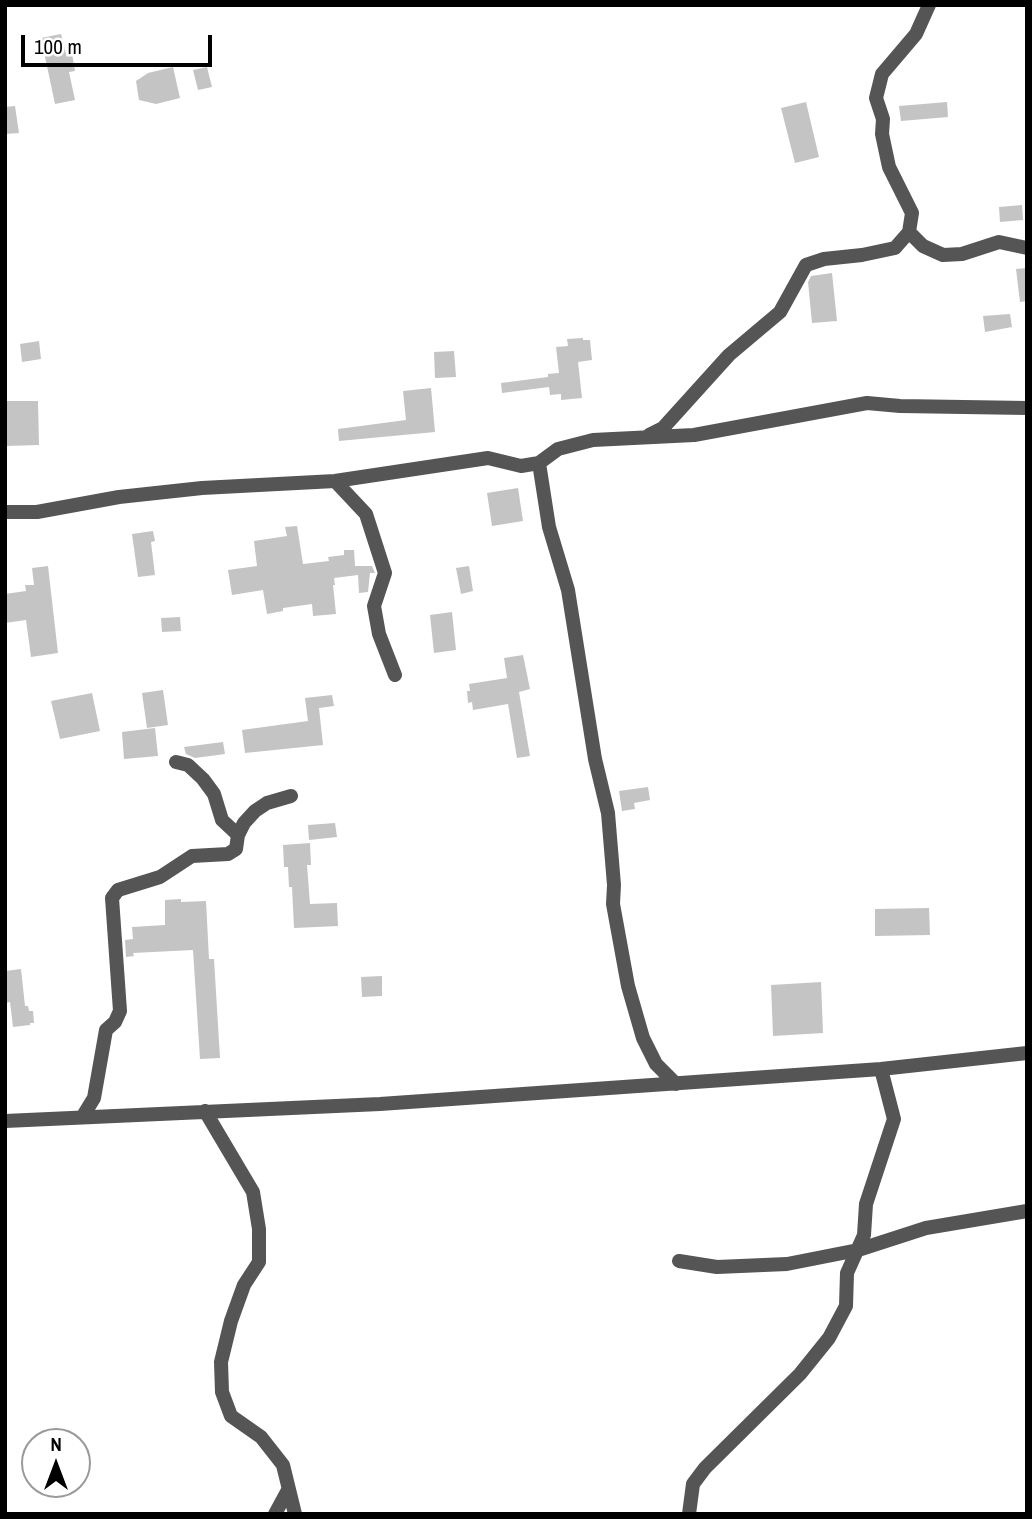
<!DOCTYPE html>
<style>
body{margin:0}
#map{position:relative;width:1032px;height:1519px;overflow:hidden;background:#fff;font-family:"Archivo Narrow",sans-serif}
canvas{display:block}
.frame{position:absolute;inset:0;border:7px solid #000;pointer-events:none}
.north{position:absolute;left:21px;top:1428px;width:70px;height:70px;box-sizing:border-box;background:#fff;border:2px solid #999;border-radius:50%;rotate:0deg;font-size:19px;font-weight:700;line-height:28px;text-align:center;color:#000}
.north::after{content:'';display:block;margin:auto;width:24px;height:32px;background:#000;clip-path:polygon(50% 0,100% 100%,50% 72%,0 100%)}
.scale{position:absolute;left:21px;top:35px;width:191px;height:32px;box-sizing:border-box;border:4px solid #000;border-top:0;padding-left:9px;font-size:21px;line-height:24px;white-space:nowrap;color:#000;-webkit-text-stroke:5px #fff;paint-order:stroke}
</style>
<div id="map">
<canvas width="1032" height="1519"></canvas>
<div class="frame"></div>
<div class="north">N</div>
<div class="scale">100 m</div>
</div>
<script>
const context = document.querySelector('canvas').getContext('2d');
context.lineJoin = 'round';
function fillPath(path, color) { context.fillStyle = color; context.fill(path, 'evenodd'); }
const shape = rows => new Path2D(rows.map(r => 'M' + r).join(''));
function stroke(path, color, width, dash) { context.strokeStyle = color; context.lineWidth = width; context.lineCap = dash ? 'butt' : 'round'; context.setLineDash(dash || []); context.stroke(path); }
const building = shape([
 [61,34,66,54,72,53,75,71,69,72,75,100,55,104,41,38],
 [173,67,180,98,156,104,139,100,136,81,148,73],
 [207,67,212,87,198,90,193,70],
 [806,102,819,157,795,163,781,108],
 [947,102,948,117,901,121,899,106],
 [15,106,19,133,5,134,5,107],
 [1022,205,1023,220,1000,222,999,207],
 [1027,268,1027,301,1020,302,1016,269],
 [832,273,837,321,812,323,808,282,811,276],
 [1010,314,1012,327,985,332,983,316],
 [583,338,583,340,590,340,592,360,578,362,582,398,561,400,561,394,550,395,549,387,502,393,501,383,548,377,548,374,559,373,556,347,568,346,567,339],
 [39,341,41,359,22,362,20,344],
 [454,351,456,377,435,378,434,352],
 [431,388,435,432,339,441,338,429,406,420,403,391],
 [5,401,38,401,39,445,5,446],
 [518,488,523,521,492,526,487,493],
 [297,526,303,564,329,561,328,557,344,555,344,550,354,550,355,566,372,566,375,573,370,573,368,592,359,593,358,575,334,578,335,585,333,585,336,614,313,616,312,604,283,608,283,611,267,614,263,590,232,595,228,570,257,566,254,541,287,536,285,527],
 [153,531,155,541,151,542,155,575,138,577,132,534],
 [48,566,58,653,31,657,26,620,5,623,5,594,26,591,25,585,34,585,32,568],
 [469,566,473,591,461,594,456,568],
 [452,612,456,650,434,653,430,615],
 [180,617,181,631,162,632,161,618],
 [523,655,530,689,519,692,530,756,517,758,508,704,473,710,472,702,468,703,467,691,470,691,469,684,507,678,504,658],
 [163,690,168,725,147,728,142,693],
 [92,693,100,731,60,739,51,701],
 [332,695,334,706,319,708,323,745,245,753,242,730,308,721,305,698],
 [155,728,158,756,124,759,122,732],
 [223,742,225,754,195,758,186,754,184,747],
 [648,787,650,800,634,803,635,809,622,811,619,791],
 [335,823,337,837,309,840,308,825],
 [310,843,311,865,307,865,310,904,337,903,338,926,294,928,292,887,289,887,288,867,284,867,283,845],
 [181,899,181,902,206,901,209,959,214,959,220,1058,200,1059,193,950,133,953,134,956,126,957,125,940,133,939,132,927,165,925,165,900],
 [929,908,930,935,875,936,875,909],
 [21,969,25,1006,28,1006,29,1011,33,1011,34,1023,30,1023,30,1025,13,1027,10,1002,5,1003,5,971],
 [382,976,382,996,362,997,361,977],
 [821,982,823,1033,773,1036,771,985]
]);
const minor = shape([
 [909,232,923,246,943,255,962,254,999,242,1027,248],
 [649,435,663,428,729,355,780,312,806,265,824,259,862,255,895,248,909,232,912,213,889,167,882,134,883,119,876,98,882,74,916,34,929,5],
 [539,463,549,527,568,590,595,759,608,813,614,885,613,904,628,986,643,1038,656,1064,676,1084],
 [335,481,366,514,385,573,374,606,379,634,395,675],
 [5,512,37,512,119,497,202,488,335,481,488,458,521,466,539,463,558,449,593,440,694,435,867,403,900,406,1027,408],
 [176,762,188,765,203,779,214,794,222,820,238,835],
 [205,1111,253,1192,259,1229,259,1262,244,1285,231,1321,221,1362,222,1392,231,1416,261,1437,283,1465,295,1514],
 [83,1116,94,1098,106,1030,115,1022,120,1011,112,898,118,890,160,877,192,856,228,854,236,849,238,835,244,823,255,811,267,803,291,796],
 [5,1121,380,1104,881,1069,1027,1053],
 [679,1261,717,1267,787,1264,858,1250,926,1228,1027,1211],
 [275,1514,288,1490],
 [689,1514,693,1484,705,1468,800,1374,829,1338,846,1306,847,1273,864,1235,866,1204,894,1119,881,1069]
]);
fillPath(building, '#c4c4c4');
stroke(minor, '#555', 14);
</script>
